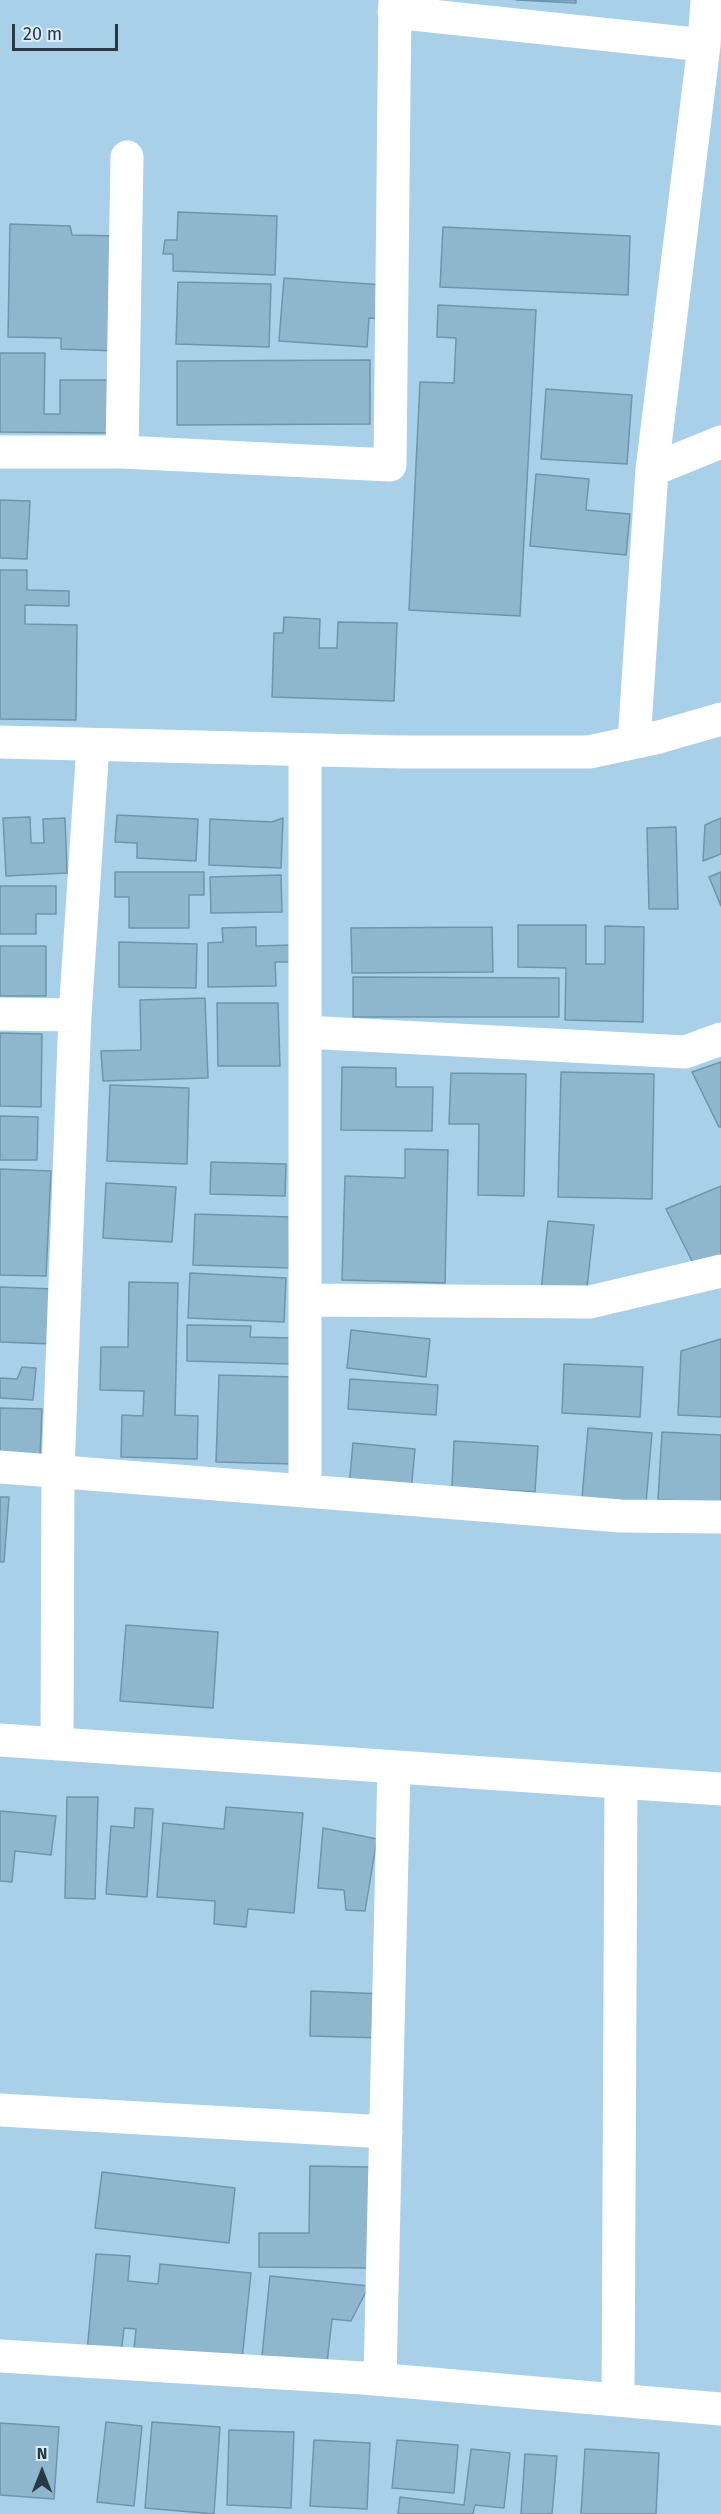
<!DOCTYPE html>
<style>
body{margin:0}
#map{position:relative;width:721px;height:2514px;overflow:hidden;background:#a8d0e8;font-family:"Fira Sans",sans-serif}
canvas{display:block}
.north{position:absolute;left:12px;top:2442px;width:60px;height:60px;-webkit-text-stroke:4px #d9eefa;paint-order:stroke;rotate:0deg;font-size:16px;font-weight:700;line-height:24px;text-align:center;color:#283942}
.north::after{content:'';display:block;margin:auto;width:21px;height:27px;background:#283942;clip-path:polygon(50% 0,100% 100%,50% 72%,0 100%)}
.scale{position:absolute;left:12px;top:24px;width:106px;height:27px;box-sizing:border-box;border:3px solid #283942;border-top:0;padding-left:8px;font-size:18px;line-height:21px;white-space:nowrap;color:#283942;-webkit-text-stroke:4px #d9eefa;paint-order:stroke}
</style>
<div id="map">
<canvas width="721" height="2514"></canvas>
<div class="north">N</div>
<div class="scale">20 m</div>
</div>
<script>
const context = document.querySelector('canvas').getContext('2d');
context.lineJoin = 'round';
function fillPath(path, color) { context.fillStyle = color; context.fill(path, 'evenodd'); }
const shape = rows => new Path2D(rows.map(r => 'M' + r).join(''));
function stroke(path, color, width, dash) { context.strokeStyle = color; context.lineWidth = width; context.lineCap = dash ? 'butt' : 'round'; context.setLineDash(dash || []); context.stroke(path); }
const building = shape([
 [516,0,576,0,576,3,516,0],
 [178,212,277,216,275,275,173,271,173,254,163,254,165,240,177,240,178,212],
 [10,224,70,226,72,235,119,236,117,351,61,349,61,338,8,337,10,224],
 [443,227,630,236,628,295,440,287,443,227],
 [284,278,383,285,381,319,369,318,367,347,279,341,284,278],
 [178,282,271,284,269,347,176,344,178,282],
 [438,305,536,310,520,616,409,610,420,382,454,383,456,338,437,337,438,305],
 [0,353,45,353,44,414,60,414,60,380,111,380,111,433,0,432,0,353],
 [370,360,370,424,177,425,177,361,370,360],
 [546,389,632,395,627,464,541,459,546,389],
 [536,474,589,479,586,510,630,514,626,555,530,546,536,474],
 [0,500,30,501,27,559,0,558,0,500],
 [0,570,27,570,27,590,69,591,69,606,25,605,25,624,77,625,76,720,0,719,0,570],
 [284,617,320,619,319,648,337,648,338,622,397,623,394,701,272,697,274,633,283,633,284,617],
 [117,815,198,819,196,861,137,858,137,843,115,842,117,815],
 [30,817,31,843,44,843,43,819,65,818,67,873,6,876,3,818,30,817],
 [283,818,281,868,209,865,210,819,272,822,283,818],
 [721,818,721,854,703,861,705,825,721,818],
 [676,827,678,909,649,909,647,828,676,827],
 [115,872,204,872,204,895,189,895,189,928,129,928,129,897,115,897,115,872],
 [721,872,721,906,709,877,721,872],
 [281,875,282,912,211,913,210,877,281,875],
 [0,886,56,886,56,914,36,914,36,934,0,934,0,886],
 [518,925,586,925,586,964,605,964,605,926,644,927,643,1022,565,1020,566,968,518,967,518,925],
 [256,927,256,946,294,945,295,962,275,962,276,986,208,987,208,943,223,942,222,928,256,927],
 [492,927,493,972,352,973,351,928,492,927],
 [119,942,197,944,196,988,119,987,119,942],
 [0,946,46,946,46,996,0,996,0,946],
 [353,977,559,978,559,1017,353,1017,353,977],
 [205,998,208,1078,103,1081,101,1051,141,1050,140,1000,205,998],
 [217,1003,278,1003,280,1066,218,1066,217,1003],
 [0,1033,42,1034,41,1107,0,1106,0,1033],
 [721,1062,721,1127,719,1127,692,1072,721,1062],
 [342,1067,396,1068,396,1087,433,1087,432,1131,341,1130,342,1067],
 [561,1072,654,1074,652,1199,558,1197,561,1072],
 [451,1073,526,1074,524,1196,478,1195,479,1124,449,1124,451,1073],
 [110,1085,189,1088,187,1164,107,1161,110,1085],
 [0,1116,38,1117,37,1160,0,1160,0,1116],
 [405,1149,448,1150,445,1283,342,1280,345,1176,405,1178,405,1149],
 [211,1162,286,1164,285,1196,210,1194,211,1162],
 [0,1169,51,1171,46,1276,0,1275,0,1169],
 [106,1183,176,1187,172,1242,103,1238,106,1183],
 [721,1186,721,1263,697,1271,666,1209,721,1186],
 [195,1214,290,1217,289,1268,193,1265,195,1214],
 [548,1221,594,1225,586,1296,541,1292,548,1221],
 [190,1273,286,1278,284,1322,188,1318,190,1273],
 [129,1282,178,1283,175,1415,198,1416,197,1459,121,1457,122,1415,143,1416,144,1391,100,1390,101,1347,128,1347,129,1282],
 [0,1287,55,1289,52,1344,0,1342,0,1287],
 [187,1325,251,1326,250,1337,292,1338,291,1364,187,1361,187,1325],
 [351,1330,430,1339,426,1377,347,1368,351,1330],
 [721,1339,721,1417,678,1415,681,1351,721,1339],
 [564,1364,643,1367,640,1417,562,1413,564,1364],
 [22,1367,36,1368,33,1400,0,1398,0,1378,17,1379,22,1367],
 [219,1375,295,1377,293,1464,216,1462,219,1375],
 [350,1379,438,1385,436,1415,348,1409,350,1379],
 [0,1408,42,1409,40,1458,0,1457,0,1408],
 [588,1428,652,1433,646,1503,582,1498,588,1428],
 [662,1432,721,1435,721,1502,658,1500,662,1432],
 [454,1441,538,1446,535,1492,452,1487,454,1441],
 [353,1443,415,1449,411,1491,349,1486,353,1443],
 [0,1497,9,1497,4,1562,0,1562,0,1497],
 [126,1625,218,1632,213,1708,120,1701,126,1625],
 [67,1797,98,1797,95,1899,65,1898,67,1797],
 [226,1807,303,1813,294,1913,248,1909,246,1927,214,1924,215,1901,157,1897,163,1823,224,1829,226,1807],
 [135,1808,153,1809,147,1897,106,1894,111,1826,134,1828,135,1808],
 [0,1811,56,1816,51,1855,15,1851,12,1882,0,1881,0,1811],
 [323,1828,377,1839,365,1911,346,1910,344,1890,318,1888,323,1828],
 [311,1991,384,1994,382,2038,310,2036,311,1991],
 [310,2166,370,2167,369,2268,259,2267,259,2233,309,2233,310,2166],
 [102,2172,235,2188,229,2243,95,2228,102,2172],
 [96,2254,130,2256,128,2281,158,2284,160,2264,251,2273,241,2369,133,2359,136,2329,124,2328,121,2355,87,2352,96,2254],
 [270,2276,369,2286,351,2321,332,2319,327,2363,262,2356,270,2276],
 [106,2422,142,2426,134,2506,97,2502,106,2422],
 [152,2422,220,2427,214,2514,145,2508,152,2422],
 [0,2423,59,2427,54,2499,0,2495,0,2423],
 [229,2430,294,2432,291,2508,227,2505,229,2430],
 [314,2440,370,2443,367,2509,310,2506,314,2440],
 [397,2440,458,2445,454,2493,392,2488,397,2440],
 [471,2449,510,2453,504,2508,475,2505,473,2514,398,2514,400,2497,464,2505,471,2449],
 [585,2449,659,2453,656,2514,581,2514,585,2449],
 [525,2454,557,2456,552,2514,521,2514,525,2454]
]);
const minor = shape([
 [394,12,704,45],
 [0,452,122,452,390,465,395,0],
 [122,452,127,157],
 [652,470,721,442],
 [0,742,401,752,589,752,659,737,721,719],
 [634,742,652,470,704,45,707,0],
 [0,1014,75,1015],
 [305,1032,685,1052,721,1039],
 [305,1300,590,1302,721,1271],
 [0,1467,621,1516,721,1517],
 [305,1491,305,750],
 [0,1740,721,1789],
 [57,1744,58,1471,75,1015,93,745],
 [0,2110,386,2132],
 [0,2356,363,2378,721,2409],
 [380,2379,394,1767],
 [618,2400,621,1783]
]);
fillPath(building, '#8eb6cd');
stroke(building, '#6e95ab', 1.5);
stroke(minor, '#fff', 33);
</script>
